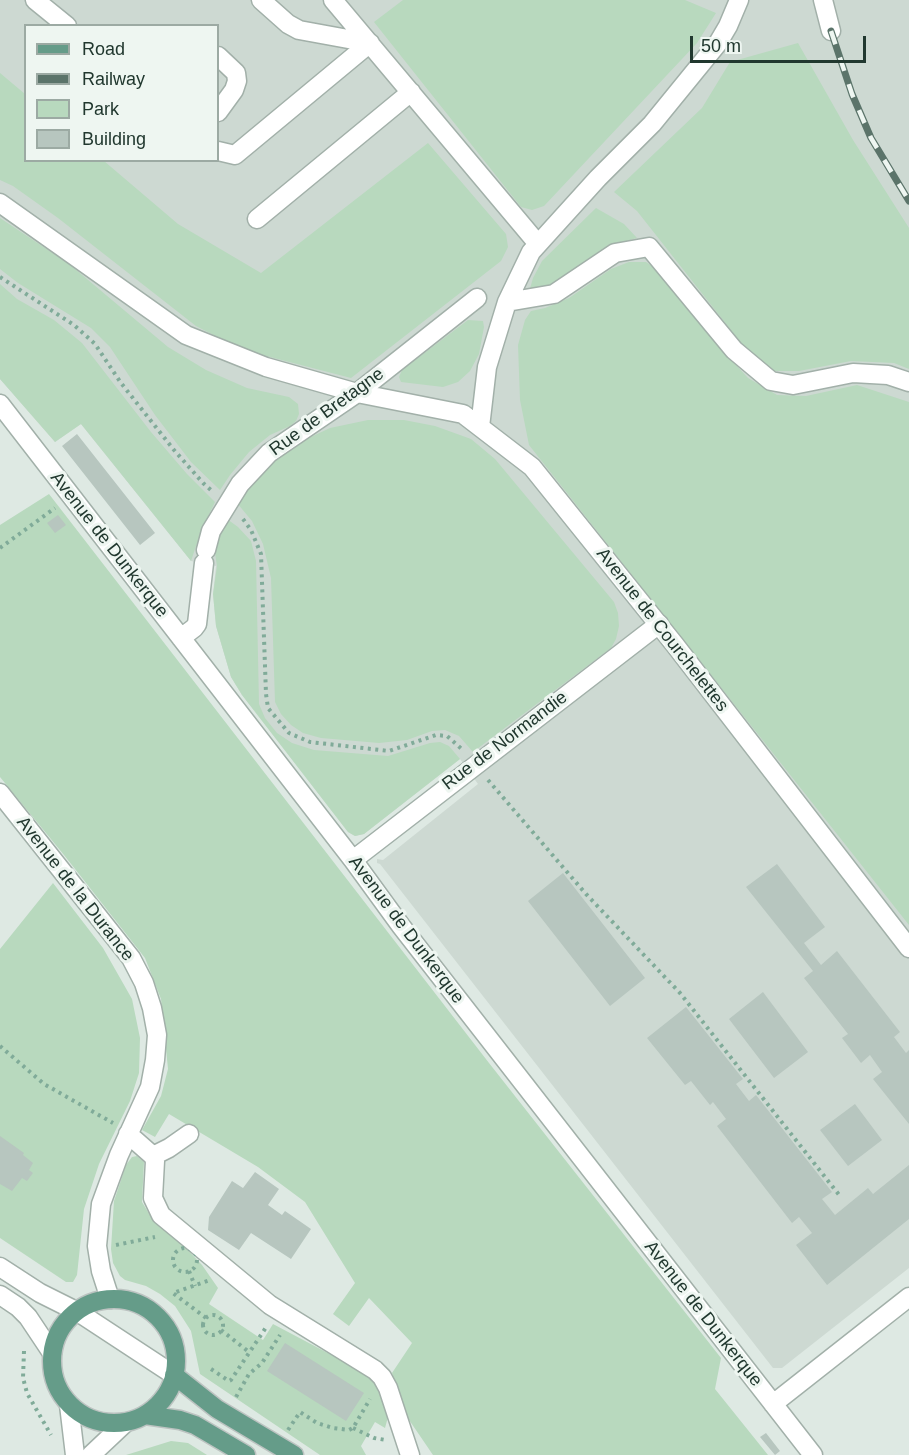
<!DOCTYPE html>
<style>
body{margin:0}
#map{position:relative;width:909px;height:1455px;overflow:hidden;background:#dee9e3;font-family:Arial,sans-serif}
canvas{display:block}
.legend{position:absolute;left:24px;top:24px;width:195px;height:138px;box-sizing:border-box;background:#eef6f1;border:2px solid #9caaa3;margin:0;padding:8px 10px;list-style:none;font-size:18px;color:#21382f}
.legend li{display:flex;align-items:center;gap:12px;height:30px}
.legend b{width:30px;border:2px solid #9caaa3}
.scale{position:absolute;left:690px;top:36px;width:176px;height:27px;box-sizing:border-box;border:3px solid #21382f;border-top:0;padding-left:8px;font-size:18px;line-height:21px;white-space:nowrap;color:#21382f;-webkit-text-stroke:4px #eef6f1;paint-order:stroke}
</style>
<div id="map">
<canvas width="909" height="1455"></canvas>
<ul class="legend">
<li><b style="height:8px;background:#659c89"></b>Road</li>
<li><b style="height:8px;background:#5b746a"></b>Railway</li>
<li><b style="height:16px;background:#b8d9be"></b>Park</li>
<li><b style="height:16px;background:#b7c6bf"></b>Building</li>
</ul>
<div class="scale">50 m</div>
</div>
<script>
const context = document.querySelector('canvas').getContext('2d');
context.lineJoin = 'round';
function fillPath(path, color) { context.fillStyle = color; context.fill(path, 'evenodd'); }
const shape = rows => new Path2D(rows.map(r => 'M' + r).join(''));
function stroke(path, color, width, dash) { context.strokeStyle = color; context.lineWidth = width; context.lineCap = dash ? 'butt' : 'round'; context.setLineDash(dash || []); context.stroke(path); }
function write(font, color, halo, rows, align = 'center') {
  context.font = font + ' Arial,sans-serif'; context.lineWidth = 6; context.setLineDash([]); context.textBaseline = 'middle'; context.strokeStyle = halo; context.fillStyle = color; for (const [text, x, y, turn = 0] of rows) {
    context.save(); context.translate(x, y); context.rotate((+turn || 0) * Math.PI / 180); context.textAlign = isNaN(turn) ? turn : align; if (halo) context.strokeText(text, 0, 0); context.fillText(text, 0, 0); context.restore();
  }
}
const built = shape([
 [0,0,909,0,909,1268,782,1368,773,1368,380,864,377,863,377,859,383,860,478,784,460,759,364,834,355,836,348,832,242,695,231,677,216,626,213,594,216,566,191,561,81,424,55,442,0,379],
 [26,26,218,26,218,160,26,160]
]);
const green = shape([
 [403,0,685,0,716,13,697,43,544,206,532,210,521,207,374,22],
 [798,43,853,140,909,228,909,369,894,363,851,361,799,371,772,371,749,353,637,211,614,192,702,108,730,62],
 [0,73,25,94,26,160,104,161,178,224,261,273,428,143,506,234,508,247,501,261,351,378,243,350,196,326,58,218,13,186,0,180],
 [596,208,624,224,637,238,610,246,543,289,529,292,533,278,542,261],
 [0,218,69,264,168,347,206,370,247,388,289,397,298,404,299,414,296,421,290,426,270,435,249,452,230,475,220,490,191,462,155,415,110,347,91,328,18,283,0,269],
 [629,262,646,262,662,273,724,352,748,378,777,395,806,396,857,385,909,402,909,925,529,445,520,400,518,345,525,320,531,311,545,308,569,298,611,269],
 [0,284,17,299,54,320,82,343,151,432,187,474,215,502,201,531,191,561,81,424,55,442,0,379],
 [468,320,483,321,484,327,479,354,470,371,458,382,443,387,401,382,399,377,402,370],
 [368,420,404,420,435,426,471,439,495,459,614,602,618,613,619,626,616,639,611,648,473,752,459,736,445,730,432,731,407,740,379,743,321,738,303,733,291,725,281,714,275,702,271,578,263,544,252,521,237,503,244,493,275,459,298,443,330,428],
 [49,494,489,1063,721,1358,715,1389,768,1455,433,1455,403,1411,392,1373,412,1343,369,1298,349,1326,333,1314,355,1283,305,1202,258,1167,169,1114,155,1137,142,1130,161,1096,168,1069,161,999,145,958,64,855,0,777,0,525],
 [227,519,238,527,251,541,256,561,259,704,265,718,277,733,292,743,314,750,388,756,430,743,440,742,449,746,460,759,364,834,355,836,348,832,242,695,231,677,216,626,213,594,217,566,215,553,219,537],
 [53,883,103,948,132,999,140,1038,139,1073,130,1101,99,1164,84,1209,77,1275,73,1282,66,1282,0,1238,0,949],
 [137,1156,144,1162,142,1202,151,1217,181,1243,202,1265,218,1288,209,1304,263,1340,273,1324,358,1369,375,1380,384,1398,388,1417,385,1428,375,1422,361,1446,366,1455,320,1455,200,1374,191,1331,175,1306,160,1294,146,1286,125,1280,120,1276,113,1263,111,1249,114,1201,126,1165,132,1157],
 [171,1441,188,1443,207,1455,126,1455]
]);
const building = shape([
 [77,434,155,533,140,545,62,446],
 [58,515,66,525,55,533,47,523],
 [777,864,825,927,804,943,821,965,837,951,900,1032,894,1037,906,1053,909,1050,909,1124,873,1079,882,1072,870,1055,861,1063,842,1038,848,1034,804,978,813,971,746,887],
 [563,873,645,978,610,1006,528,901],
 [763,992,808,1052,774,1078,729,1019],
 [686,1007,743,1079,736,1084,749,1101,756,1095,832,1192,822,1199,835,1215,868,1188,873,1194,909,1165,909,1219,827,1285,796,1245,812,1233,799,1217,792,1223,717,1126,726,1119,713,1102,710,1105,691,1081,685,1085,647,1038],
 [855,1104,882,1140,848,1166,820,1130],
 [0,1136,24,1153,23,1155,33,1163,29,1170,33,1173,27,1181,22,1178,12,1191,0,1184],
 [255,1172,279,1189,268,1205,282,1215,285,1211,311,1229,291,1259,251,1233,239,1250,208,1230,209,1217,232,1181,243,1188],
 [285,1343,364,1393,346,1421,267,1371],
 [766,1433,780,1451,775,1455,760,1437]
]);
const path = shape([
 [0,277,74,325,95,344,121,383,174,450,203,483,213,492],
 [243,519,251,530,261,554,266,694,268,708,289,733,310,742,389,751,436,735,447,736,464,751],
 [0,548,55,508],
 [488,780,586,894,680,993,840,1196],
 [0,1046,44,1084,113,1123],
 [116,1245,155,1237],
 '173 1260a12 12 0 1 1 24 0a12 12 0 1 1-24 0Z',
 [189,1271,195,1286],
 '203 1325a10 10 0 1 1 20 0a10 10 0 1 1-20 0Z',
 [206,1318,173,1293,210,1280],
 [221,1330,249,1352],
 [24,1351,23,1378,27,1393,51,1435],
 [211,1369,229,1381,231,1380,267,1326],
 [236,1397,249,1374,262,1363,280,1335],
 [353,1428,374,1438,386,1440],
 [288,1430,300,1412,317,1423,333,1428,349,1430,353,1428,370,1399]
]);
const minor = shape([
 [35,0,67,26],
 [261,0,288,24,299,30,370,43],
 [333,0,538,244],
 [823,0,831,31],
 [218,56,236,73,237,81,234,90,218,112],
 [218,151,235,155,370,43],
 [0,203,186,335,266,367,357,393,463,414,532,467,675,645,909,948],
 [257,219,411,92],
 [507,302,554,294,615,253,649,247,734,350,771,381,793,385,853,373,888,375,909,382],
 [0,404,353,860,401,926,813,1455],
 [480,427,487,367,507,302,531,252,598,178,652,124,718,43,728,26,739,0],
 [206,550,211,531,240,484,269,453,357,393,477,298],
 [181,638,194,628,197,624,204,563],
 [0,793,131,958,144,983,152,1008,157,1035,155,1060,150,1087,119,1155,101,1204,97,1246,101,1271,110,1299],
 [353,860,659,624],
 [128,1134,153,1156,155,1161,153,1198,161,1215,270,1305,375,1370,382,1377,388,1388,410,1455],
 [153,1156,169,1148,189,1134],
 [0,1267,40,1293,78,1312,174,1375],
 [0,1295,18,1307,28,1317,52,1353],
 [773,1404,909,1297],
 [69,1405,75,1455],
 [91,1455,125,1423]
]);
const major = shape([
 '52 1361a62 62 0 1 1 124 0a62 62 0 1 1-124 0Z',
 [174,1375,217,1409,294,1455],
 [145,1415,180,1420,195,1425,246,1455]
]);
const rail = shape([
 [831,31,852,94,871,138,909,201]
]);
const streetNames = [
 ["Rue de Bretagne",327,412,-36],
 ["Avenue de Dunkerque",109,545,52],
 ["Avenue de Courchelettes",662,630,52],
 ["Rue de Normandie",505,741,-37],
 ["Avenue de la Durance",75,889,52],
 ["Avenue de Dunkerque",406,930,53],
 ["Avenue de Dunkerque",703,1314,52]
];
fillPath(built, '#cdd9d2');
fillPath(green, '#b8d9be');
fillPath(building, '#b7c6bf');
stroke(minor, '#a2b0a9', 21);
stroke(major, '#bcc3c1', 21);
stroke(path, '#80ab99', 4, [3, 4.5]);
stroke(minor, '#fff', 18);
stroke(major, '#659c89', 18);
stroke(rail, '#5b746a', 7);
stroke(rail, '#eef6f1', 4.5, [14]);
write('18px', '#21382f', '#eef6f1', streetNames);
</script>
